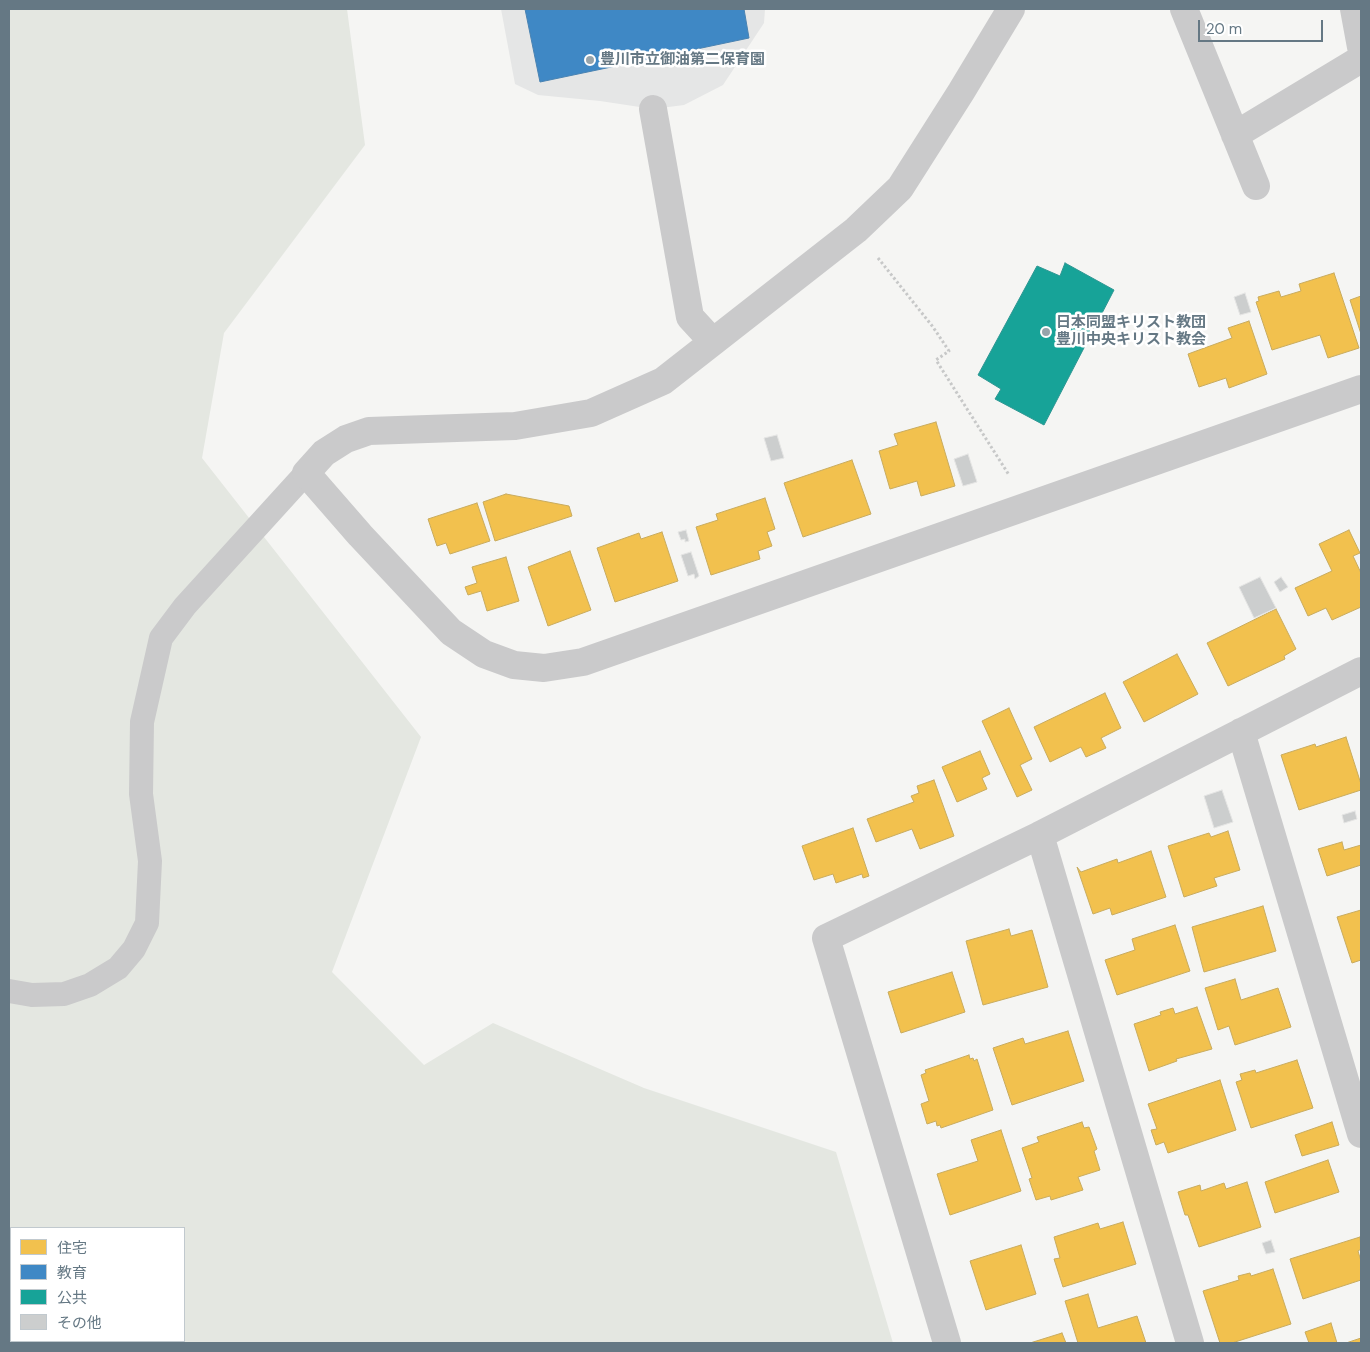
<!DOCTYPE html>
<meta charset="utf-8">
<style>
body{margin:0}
#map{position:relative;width:1370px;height:1352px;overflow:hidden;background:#f5f5f3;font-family:"DM Sans","Noto Sans JP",sans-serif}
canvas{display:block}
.frame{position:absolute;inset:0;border:10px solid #657884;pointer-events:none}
.legend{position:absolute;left:10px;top:1227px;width:175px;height:115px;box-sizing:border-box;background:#fff;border:1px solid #c1c9ce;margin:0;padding:6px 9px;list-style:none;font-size:15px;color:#657884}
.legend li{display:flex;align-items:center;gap:10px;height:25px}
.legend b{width:25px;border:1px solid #c1c9ce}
.scale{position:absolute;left:1198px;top:20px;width:125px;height:22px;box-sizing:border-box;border:2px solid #657884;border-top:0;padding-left:6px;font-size:15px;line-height:18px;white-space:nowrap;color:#657884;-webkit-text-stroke:4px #fff;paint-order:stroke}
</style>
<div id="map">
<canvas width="1370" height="1352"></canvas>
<div class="frame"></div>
<ul class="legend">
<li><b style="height:14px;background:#f2c14e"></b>住宅</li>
<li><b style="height:14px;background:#3f88c5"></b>教育</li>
<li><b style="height:14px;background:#17a398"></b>公共</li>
<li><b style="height:14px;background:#cccece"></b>その他</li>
</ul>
<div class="scale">20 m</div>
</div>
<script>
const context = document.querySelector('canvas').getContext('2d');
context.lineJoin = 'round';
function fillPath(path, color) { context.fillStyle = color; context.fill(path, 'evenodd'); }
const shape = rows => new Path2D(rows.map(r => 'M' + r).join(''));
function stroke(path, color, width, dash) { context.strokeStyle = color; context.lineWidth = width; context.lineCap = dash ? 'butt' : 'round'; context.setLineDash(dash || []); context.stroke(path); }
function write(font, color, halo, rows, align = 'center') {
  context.font = font + ' "DM Sans","Noto Sans JP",sans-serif'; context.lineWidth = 5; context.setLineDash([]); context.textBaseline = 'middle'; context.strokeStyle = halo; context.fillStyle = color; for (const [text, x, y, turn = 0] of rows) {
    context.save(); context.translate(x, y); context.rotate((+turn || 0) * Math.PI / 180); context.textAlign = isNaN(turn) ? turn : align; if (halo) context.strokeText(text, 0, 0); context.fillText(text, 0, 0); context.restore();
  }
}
const built = shape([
 [501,9,765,9,764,23,723,85,684,105,653,109,600,101,538,95,515,84]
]);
const green = shape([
 [9,9,347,9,365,145,224,333,202,458,421,737,332,972,424,1065,493,1023,644,1088,836,1152,893,1343,9,1343],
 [11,1228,184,1228,184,1341,11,1341]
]);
const homes = shape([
 [1334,273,1359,348,1328,358,1320,335,1272,350,1256,302,1259,301,1258,297,1279,291,1281,297,1301,291,1299,284,1334,273],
 [1361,296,1361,334,1350,300,1361,296],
 [1249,321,1267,374,1229,388,1226,378,1199,387,1188,354,1232,338,1228,328,1249,321],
 [936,422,955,486,921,496,917,481,890,489,879,451,898,445,894,434,936,422],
 [852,460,871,514,803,537,784,483,852,460],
 [506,494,569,506,572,516,495,541,483,502,506,494],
 [765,498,775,529,767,532,772,546,758,551,760,559,711,575,696,527,718,520,716,514,765,498],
 [477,503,490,541,450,554,446,543,437,546,428,519,477,503],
 [1349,530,1360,553,1353,556,1361,573,1361,607,1332,620,1326,608,1308,616,1295,588,1332,571,1319,544,1349,530],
 [662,532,678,581,615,602,597,548,639,533,641,539,662,532],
 [570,551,591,610,548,626,528,567,570,551],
 [506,557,519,601,487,611,481,591,468,595,465,587,477,583,472,567,506,557],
 [1276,609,1296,649,1284,656,1285,659,1228,686,1207,643,1276,609],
 [1177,654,1198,694,1144,722,1123,682,1177,654],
 [1105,693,1121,728,1101,738,1106,748,1086,757,1081,747,1050,762,1034,727,1105,693],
 [1009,708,1032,759,1020,765,1032,790,1017,797,982,721,1009,708],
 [1346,737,1361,784,1361,790,1299,810,1281,755,1315,744,1316,747,1346,737],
 [980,751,990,774,982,778,987,789,957,802,942,767,980,751],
 [934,780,954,836,920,849,912,829,876,842,867,819,914,802,911,796,919,793,917,786,934,780],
 [853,828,869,876,863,878,862,874,836,883,833,874,814,880,802,846,853,828],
 [1228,831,1240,870,1214,878,1217,886,1184,897,1168,846,1209,833,1211,837,1228,831],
 [1342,842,1344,850,1361,845,1361,865,1327,876,1318,849,1342,842],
 [1151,851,1166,897,1112,915,1110,908,1093,914,1077,867,1081,872,1117,859,1118,863,1151,851],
 [1263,906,1276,951,1204,972,1192,927,1263,906],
 [1361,910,1361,960,1352,963,1337,917,1361,910],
 [1175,925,1190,971,1117,995,1105,960,1135,950,1132,939,1175,925],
 [1009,929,1011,936,1032,930,1048,987,983,1005,966,941,1009,929],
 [952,972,965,1012,901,1033,888,992,952,972],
 [1235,979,1241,1000,1278,988,1291,1027,1235,1045,1229,1026,1218,1030,1205,988,1235,979],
 [1197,1007,1212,1049,1176,1059,1177,1061,1149,1071,1134,1024,1161,1015,1160,1012,1173,1008,1175,1014,1197,1007],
 [1068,1031,1084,1081,1012,1105,993,1048,1023,1038,1025,1044,1068,1031],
 [969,1055,970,1059,973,1058,974,1061,977,1059,993,1110,941,1128,940,1125,937,1126,936,1121,927,1124,921,1104,929,1101,921,1075,926,1073,925,1070,969,1055],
 [1297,1060,1313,1108,1251,1128,1236,1082,1242,1080,1240,1074,1255,1070,1256,1073,1297,1060],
 [1220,1080,1236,1130,1168,1153,1164,1142,1156,1145,1151,1130,1157,1129,1148,1104,1220,1080],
 [1082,1122,1084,1128,1089,1127,1097,1149,1094,1151,1100,1170,1078,1177,1083,1190,1051,1200,1050,1196,1036,1200,1029,1179,1032,1178,1022,1148,1039,1142,1037,1137,1082,1122],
 [1332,1122,1339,1145,1302,1156,1295,1135,1332,1122],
 [1001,1130,1021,1191,950,1215,937,1174,978,1161,971,1140,1001,1130],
 [1328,1160,1339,1192,1275,1213,1265,1182,1328,1160],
 [1247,1182,1261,1227,1199,1247,1188,1215,1185,1215,1178,1192,1200,1185,1201,1191,1224,1183,1226,1189,1247,1182],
 [1123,1222,1136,1264,1063,1287,1054,1259,1060,1258,1054,1237,1098,1223,1100,1229,1123,1222],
 [1360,1237,1361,1249,1358,1251,1361,1261,1361,1280,1303,1299,1290,1259,1360,1237],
 [1021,1245,1036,1294,986,1310,970,1261,1021,1245],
 [1273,1269,1291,1324,1232,1343,1220,1343,1203,1291,1239,1280,1238,1276,1250,1273,1251,1276,1273,1269],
 [1088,1294,1098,1328,1137,1316,1146,1343,1078,1343,1065,1301,1088,1294],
 [1331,1323,1337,1343,1309,1343,1305,1332,1331,1323],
 [1062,1333,1066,1343,1030,1343,1062,1333],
 [1361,1338,1361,1343,1346,1343,1361,1338]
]);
const schools = shape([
 [525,9,744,9,749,38,540,82,525,9]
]);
const public = shape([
 [1065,263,1114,290,1044,425,995,399,1001,389,978,375,1037,266,1060,276,1065,263]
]);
const building = shape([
 [1245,293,1251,312,1240,315,1234,297,1245,293],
 [777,435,784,458,771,461,764,438,777,435],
 [968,454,977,482,963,486,954,459,968,454],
 [686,530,689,541,685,542,685,539,681,540,678,532,686,530],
 [691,552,699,576,695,579,694,574,688,576,681,555,691,552],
 [1260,577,1276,608,1254,618,1239,587,1260,577],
 [1281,577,1288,587,1280,592,1274,582,1281,577],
 [1222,790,1233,822,1214,828,1204,796,1222,790],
 [1355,811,1357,819,1344,823,1342,815,1355,811],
 [1271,1240,1275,1252,1266,1254,1262,1243,1271,1240]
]);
const path = shape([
 [878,258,933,327,949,351,936,360,1009,475]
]);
const service = shape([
 [9,991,32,995,64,994,90,985,118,968,134,949,147,923,150,861,141,794,142,722,161,638,185,606,306,473]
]);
const minor = shape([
 [1011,9,961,92,900,188,856,230,663,381,591,413,515,426,369,431,346,439,324,453,306,473,360,535,451,632,484,654,514,665,544,668,583,662,1361,389],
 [1184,9,1256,186],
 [1354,9,1361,47],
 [653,109,690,317,713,342],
 [1235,135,1361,59],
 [1241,732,1361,1134],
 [1040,835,1190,1343],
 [947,1343,826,938,1040,835,1361,671]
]);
const markers = [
 [590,60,5,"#97a4ab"],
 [1046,332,5,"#97a4ab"]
];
const poiNames = [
 ["豊川市立御油第二保育園",600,60],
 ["日本同盟キリスト教団",1056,323],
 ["豊川中央キリスト教会",1056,340]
];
fillPath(built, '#e5e6e6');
fillPath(green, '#e4e7e1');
fillPath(homes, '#f2c14e');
stroke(homes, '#c8ab5e', 1);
fillPath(schools, '#3f88c5');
stroke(schools, '#4a83b2', 1);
fillPath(public, '#17a398');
stroke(public, '#2e9692', 1);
fillPath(building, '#cccece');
stroke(building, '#e4e4e3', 1);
stroke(path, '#c7c8c8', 3, [2.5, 2.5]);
stroke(service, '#cacacb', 24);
stroke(minor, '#cacacb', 28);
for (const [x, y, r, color] of markers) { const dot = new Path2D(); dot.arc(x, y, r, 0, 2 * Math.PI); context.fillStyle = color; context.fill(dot); stroke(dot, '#fff', 2); }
write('bold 15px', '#657884', '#fff', poiNames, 'left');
</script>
